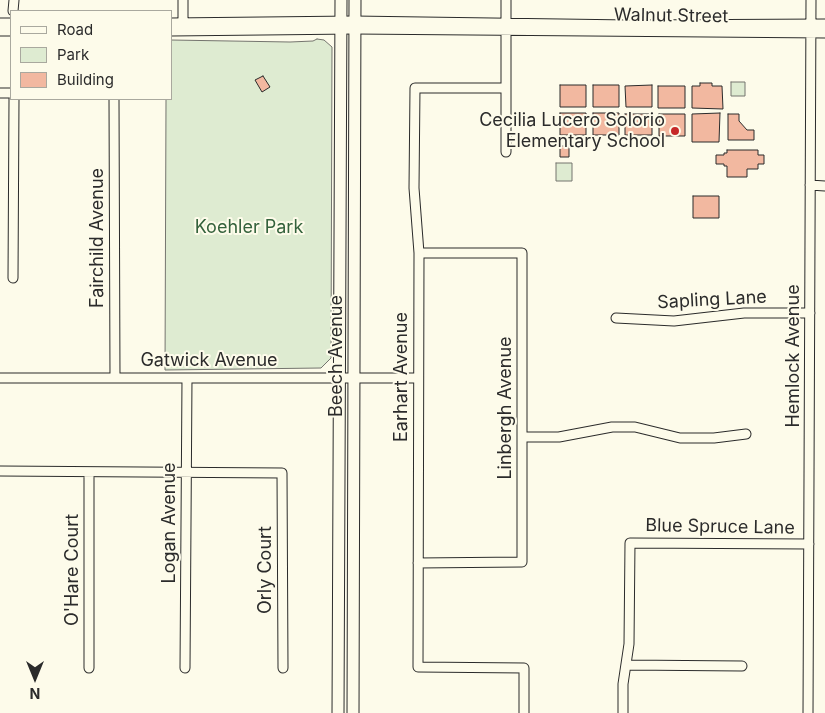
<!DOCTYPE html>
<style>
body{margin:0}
#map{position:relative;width:825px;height:713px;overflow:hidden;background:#fdfbea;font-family:Inter,sans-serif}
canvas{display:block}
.legend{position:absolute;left:10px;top:10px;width:162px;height:90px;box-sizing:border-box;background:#fdfbea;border:1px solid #a9a89e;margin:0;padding:6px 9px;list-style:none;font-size:15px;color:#2b2b2b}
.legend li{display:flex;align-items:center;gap:10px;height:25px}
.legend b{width:25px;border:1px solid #a9a89e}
.north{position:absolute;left:10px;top:653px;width:50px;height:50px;-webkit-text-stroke:4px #fdfbea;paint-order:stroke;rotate:180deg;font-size:14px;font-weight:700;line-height:20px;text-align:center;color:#2b2b2b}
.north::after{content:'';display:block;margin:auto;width:18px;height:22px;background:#2b2b2b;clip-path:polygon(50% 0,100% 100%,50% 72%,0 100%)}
</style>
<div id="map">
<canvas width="825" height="713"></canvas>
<ul class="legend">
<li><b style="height:6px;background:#fdfbea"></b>Road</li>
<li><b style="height:14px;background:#deebd1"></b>Park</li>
<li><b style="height:14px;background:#f2b8a0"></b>Building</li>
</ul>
<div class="north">N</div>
</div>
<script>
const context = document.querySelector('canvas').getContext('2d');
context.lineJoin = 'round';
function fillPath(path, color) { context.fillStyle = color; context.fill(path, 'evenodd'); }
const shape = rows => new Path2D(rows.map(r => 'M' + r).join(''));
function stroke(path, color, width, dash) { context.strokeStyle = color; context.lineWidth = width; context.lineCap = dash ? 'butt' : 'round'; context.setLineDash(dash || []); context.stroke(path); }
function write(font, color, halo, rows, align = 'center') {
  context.font = font + ' Inter,sans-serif'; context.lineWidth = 4; context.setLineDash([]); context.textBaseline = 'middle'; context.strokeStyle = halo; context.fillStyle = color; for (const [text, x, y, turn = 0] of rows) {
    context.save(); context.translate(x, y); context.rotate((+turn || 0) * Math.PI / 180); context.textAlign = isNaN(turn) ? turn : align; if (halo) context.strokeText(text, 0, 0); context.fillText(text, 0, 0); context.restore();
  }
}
const green = shape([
 [317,39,324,40,332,47,331,358,321,368,165,370,166,99,171,99,171,40,290,42,313,41,317,39],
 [731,82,745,82,745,96,731,96,731,82],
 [556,163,572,163,572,181,556,181,556,163]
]);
const building = shape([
 [263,76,270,87,262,92,255,80,263,76],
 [700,83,712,83,712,86,722,86,723,109,692,108,692,86,700,86,700,83],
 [560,85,586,85,586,107,560,107,560,85],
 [593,85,619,85,619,107,593,107,593,85],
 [652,85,652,107,626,107,625,86,652,85],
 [658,86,685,86,685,108,658,108,658,86],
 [560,113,586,113,586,135,560,135,560,113],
 [593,113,619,113,619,135,593,135,593,113],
 [720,113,719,142,692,142,692,114,720,113],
 [625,114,652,114,652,135,625,135,625,114],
 [659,114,685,114,685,136,659,136,659,114],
 [728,114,739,114,739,121,747,130,754,130,754,140,728,140,728,114],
 [560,146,569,146,569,157,560,157,560,146],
 [727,150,758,150,758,155,764,155,764,164,758,164,758,169,747,169,747,177,727,177,727,166,724,166,724,164,716,164,716,155,724,155,724,153,727,153,727,150],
 [693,196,719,196,719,218,693,218,693,196]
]);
const minor = shape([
 [506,0,506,152],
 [13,11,14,0],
 [0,23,11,23],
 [171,23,354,21,630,25,825,24],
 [183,23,183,0],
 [0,31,11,31],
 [171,31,354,29,825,33],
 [505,88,415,88,414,188,419,253,418,667,524,668,524,713],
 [0,93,11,93],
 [114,99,115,378],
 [810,185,825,186],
 [13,278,14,99],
 [616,318,674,321,744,313,810,313],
 [0,378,418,378],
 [523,437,559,437,612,427,635,427,680,438,714,438,746,434],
 [0,471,282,473,283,668],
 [89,472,89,668],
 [418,563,522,562,522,253,419,253],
 [627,665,742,666],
 [185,668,187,378],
 [623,713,623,684,629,644,630,543,809,544],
 [808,713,811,0]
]);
const major = shape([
 [338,713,341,0],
 [353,713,355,0]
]);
const markers = [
 [675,131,5,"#c62828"]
];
const streetNames = [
 ["Walnut Street",671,16,1],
 ["Fairchild Avenue",98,238,-90],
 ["Sapling Lane",712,300,-3],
 ["Beech Avenue",337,356,-90],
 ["Hemlock Avenue",794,356,-90],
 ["Gatwick Avenue",209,361],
 ["Earhart Avenue",402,377,-90],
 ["Linbergh Avenue",506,408,-90],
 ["Logan Avenue",170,523,-90],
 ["Blue Spruce Lane",720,527,1],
 ["O'Hare Court",73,570,-90],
 ["Orly Court",266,570,-90]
];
const poiNames = [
 ["Cecilia Lucero Solorio",665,121],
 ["Elementary School",665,142]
];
const parkNames = [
 ["Koehler Park",249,228]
];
fillPath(green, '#deebd1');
stroke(green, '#74746e', 1);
fillPath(building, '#f2b8a0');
stroke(building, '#2b2b2b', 1);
stroke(minor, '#2b2b2b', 11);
stroke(major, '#2b2b2b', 13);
stroke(minor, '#fdfbea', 9);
stroke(major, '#fdfbea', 11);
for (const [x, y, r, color] of markers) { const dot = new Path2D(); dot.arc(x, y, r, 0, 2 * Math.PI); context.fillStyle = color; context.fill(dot); stroke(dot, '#fdfbea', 2); }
write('18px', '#2b2b2b', '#fdfbea', streetNames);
write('18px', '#2b2b2b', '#fdfbea', poiNames, 'right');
write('18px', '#34623c', '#fdfbea', parkNames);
</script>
